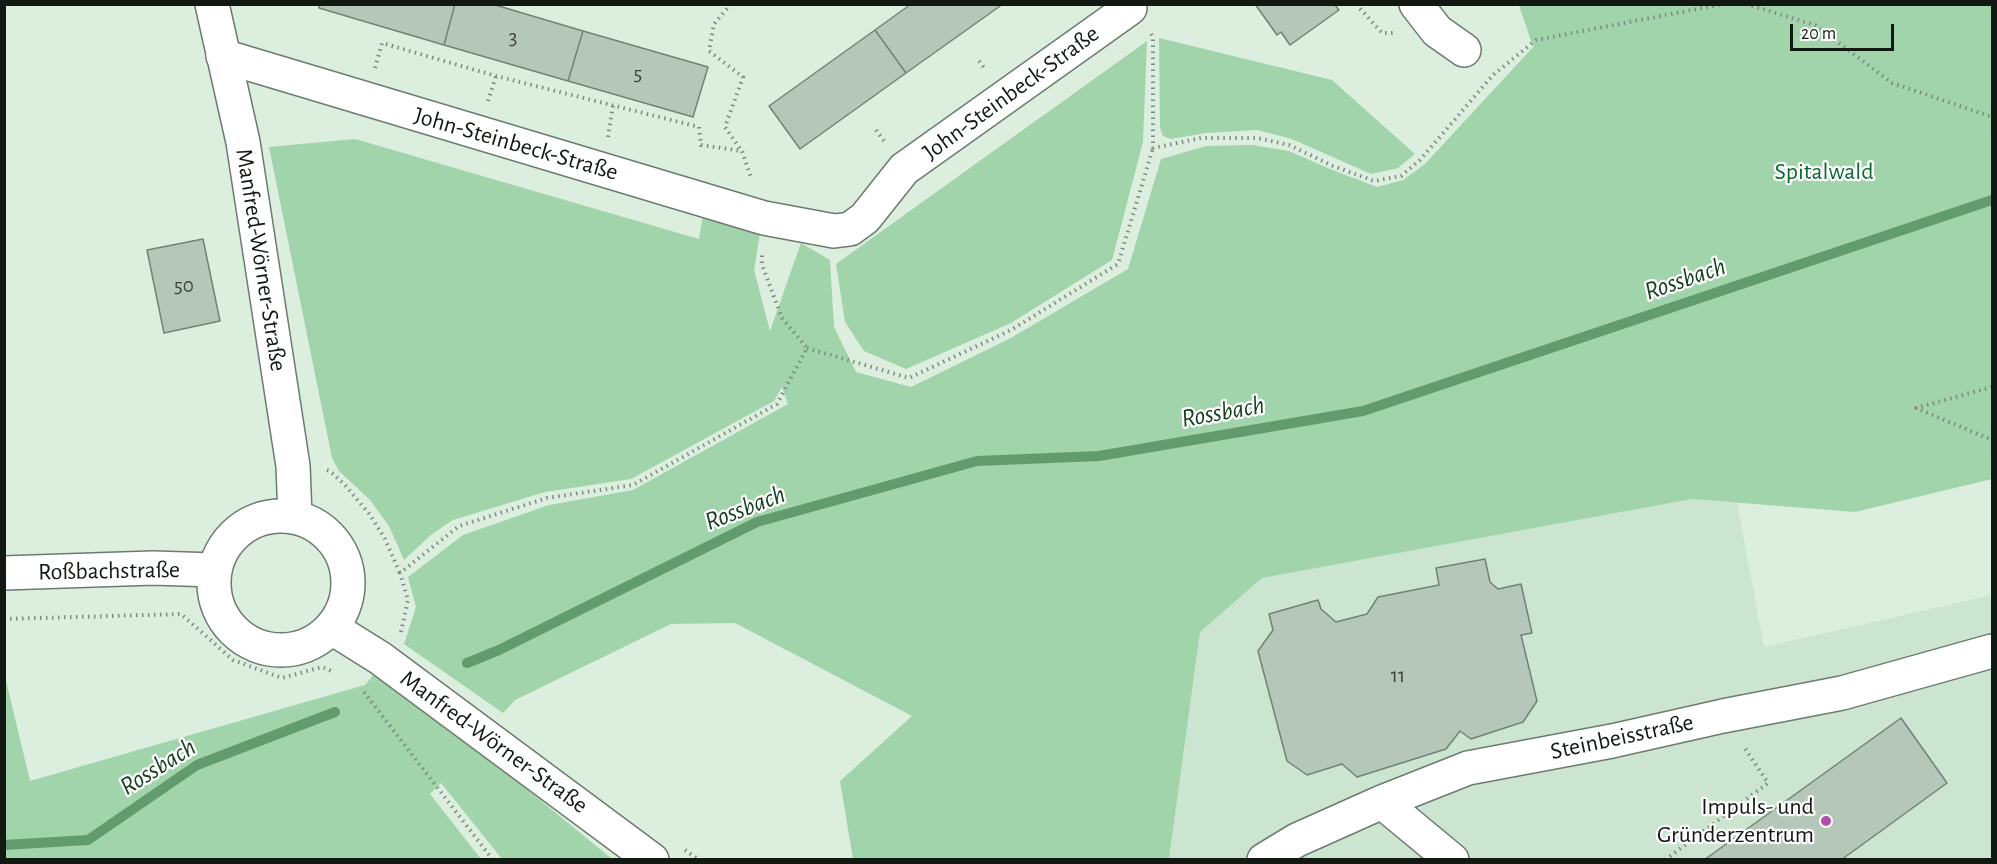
<!DOCTYPE html>
<meta charset="utf-8">
<style>
body{margin:0}
#map{position:relative;width:1997px;height:864px;overflow:hidden;background:#dceede;font-family:"Alegreya Sans",sans-serif}
canvas{display:block}
.frame{position:absolute;inset:0;border:6px solid #121913;pointer-events:none}
.scale{position:absolute;left:1790px;top:24px;width:104px;height:27px;box-sizing:border-box;border:3px solid #121913;border-top:0;padding-left:8px;font-size:18px;line-height:21px;white-space:nowrap;color:#121913;-webkit-text-stroke:4px #fff;paint-order:stroke}
</style>
<div id="map">
<canvas width="1997" height="864"></canvas>
<div class="frame"></div>
<div class="scale">20 m</div>
</div>
<script>
const context = document.querySelector('canvas').getContext('2d');
context.lineJoin = 'round';
function fillPath(path, color) { context.fillStyle = color; context.fill(path, 'evenodd'); }
const shape = rows => new Path2D(rows.map(r => 'M' + r).join(''));
function stroke(path, color, width, dash) { context.strokeStyle = color; context.lineWidth = width; context.lineCap = dash ? 'butt' : 'round'; context.setLineDash(dash || []); context.stroke(path); }
function write(font, color, halo, rows, align = 'center') {
  context.font = font + ' "Alegreya Sans",sans-serif'; context.lineWidth = 4.5; context.setLineDash([]); context.textBaseline = 'middle'; context.strokeStyle = halo; context.fillStyle = color; for (const [text, x, y, turn = 0] of rows) {
    context.save(); context.translate(x, y); context.rotate((+turn || 0) * Math.PI / 180); context.textAlign = isNaN(turn) ? turn : align; if (halo) context.strokeText(text, 0, 0); context.fillText(text, 0, 0); context.restore();
  }
}
const built = shape([
 [1692,499,1737,503,1764,647,1992,595,1992,859,1169,860,1200,632,1262,578]
]);
const green = shape([
 [1519,5,1992,5,1992,479,1855,512,1692,499,1262,578,1200,632,1169,859,853,859,840,781,912,716,735,623,671,624,515,700,503,713,404,644,416,607,408,577,463,535,549,505,633,490,788,404,782,387,774,401,631,479,545,492,453,520,432,534,404,560,389,526,370,500,339,471,332,458,269,147,355,139,699,239,703,215,761,227,754,270,770,331,801,243,830,260,834,327,856,372,911,387,1009,339,1128,269,1161,159,1206,146,1252,145,1289,151,1330,169,1377,187,1403,180,1425,164,1534,46,1531,41],
 [1159,38,1332,80,1415,154,1398,168,1371,174,1292,139,1257,130,1206,133,1171,139,1163,136,1160,128],
 [1147,41,1143,142,1112,260,1011,323,906,369,864,351,845,322,836,264],
 [4,672,30,781,365,685,376,672,474,746,612,859,502,859,441,783,430,794,481,859,5,859]
]);
const stream = shape([
 [467,663,499,650,757,522,977,461,1099,456,1363,411,1992,200],
 [4,845,88,840,197,765,335,712]
]);
const building = shape([
 [320,4,455,4,444,45,319,8,320,4],
 [455,4,492,4,583,31,568,81,444,45,455,4],
 [911,4,1003,4,906,73,875,30,911,4],
 [1255,4,1334,4,1339,10,1290,45,1281,32,1277,35,1255,4],
 [875,30,906,73,800,149,769,106,875,30],
 [583,31,708,67,693,117,568,81,583,31],
 [203,239,220,321,164,333,147,250,203,239],
 [1485,559,1490,582,1498,589,1521,584,1532,633,1521,635,1537,701,1523,722,1471,739,1460,731,1446,749,1357,777,1342,764,1307,775,1287,761,1258,651,1273,630,1269,614,1318,600,1321,609,1336,622,1367,614,1378,597,1439,585,1436,568,1485,559],
 [1901,718,1947,783,1841,860,1704,860,1901,718]
]);
const path = shape([
 [731,4,714,24,709,51,743,77,725,127,741,150],
 [1356,4,1382,33,1396,33],
 [1746,4,1815,25,1892,83,1992,117],
 [1151,34,1153,37,1153,148,1201,138,1257,138,1289,145,1333,166,1374,181,1401,176,1420,160,1493,75,1536,40,1723,4],
 [979,61,986,70],
 [375,68,382,43,496,76,699,127,701,145,742,151,751,178],
 [488,101,496,76],
 [876,130,885,142],
 [608,137,613,105],
 [807,348,909,378,1011,330,1118,264,1153,148],
 [1992,387,1916,408,1992,440],
 [327,470,330,471,345,485,370,515,385,539,400,573],
 [4,619,181,614,233,660,282,678,322,667,334,672],
 [401,632,408,600,400,573,459,526,547,498,633,485,777,404,807,348,782,318,762,265,762,253],
 [364,692,493,860],
 [685,850,699,860],
 [1665,860,1768,783,1744,747]
]);
const minor = shape([
 [1416,4,1437,31,1464,50],
 [223,56,764,218,834,231,850,229,865,218,904,169,1130,8],
 [332,628,380,658,652,860],
 [1382,802,1452,860],
 [1264,860,1297,840,1382,802,1468,768,1612,741,1723,716,1842,693,1992,651]
]);
const tertiary = shape([
 [212,4,243,142,293,466,295,517],
 '214 583a67 67 0 1 1 134 0a67 67 0 1 1-134 0Z',
 [4,573,153,568,214,570]
]);
const markers = [
 [1826,821,6,"#b44bae"]
];
const numberNames = [
 ["3",513,38],
 ["5",638,74],
 ["50",184,286],
 ["11",1398,676]
];
const streetNames = [
 ["John-Steinbeck-Straße",1011,93,-36],
 ["John-Steinbeck-Straße",516,144,16],
 ["Manfred-Wörner-Straße",261,260,81],
 ["Roßbachstraße",109,571,-1],
 ["Steinbeisstraße",1622,737,-12],
 ["Manfred-Wörner-Straße",494,742,36]
];
const parkNames = [
 ["Spitalwald",1824,172]
];
const poiNames = [
 ["Impuls- und",1814,807],
 ["Gründerzentrum",1814,835]
];
const waterNames = [
 ["Rossbach",1685,279,-19],
 ["Rossbach",1223,412,-10],
 ["Rossbach",745,508,-21],
 ["Rossbach",158,767,-32]
];
fillPath(built, '#cce5d0');
fillPath(green, '#a1d4aa');
stroke(stream, '#629c6e', 10);
fillPath(building, '#b5c7b8');
stroke(building, '#728275', 1.5);
stroke(minor, '#6b7c6e', 36);
stroke(tertiary, '#6b7c6e', 36);
stroke(path, '#7e8b80', 4, [1.5, 4.5]);
stroke(minor, '#fff', 33);
stroke(tertiary, '#fff', 33);
for (const [x, y, r, color] of markers) { const dot = new Path2D(); dot.arc(x, y, r, 0, 2 * Math.PI); context.fillStyle = color; context.fill(dot); stroke(dot, '#fff', 2); }
write('21px', '#3b443c', null, numberNames);
write('24px', '#121913', '#fff', streetNames);
write('24px', '#0b692f', '#fff', parkNames);
write('24px', '#121913', '#fff', poiNames, 'right');
write('italic 26px', '#154121', '#fff', waterNames);
</script>
